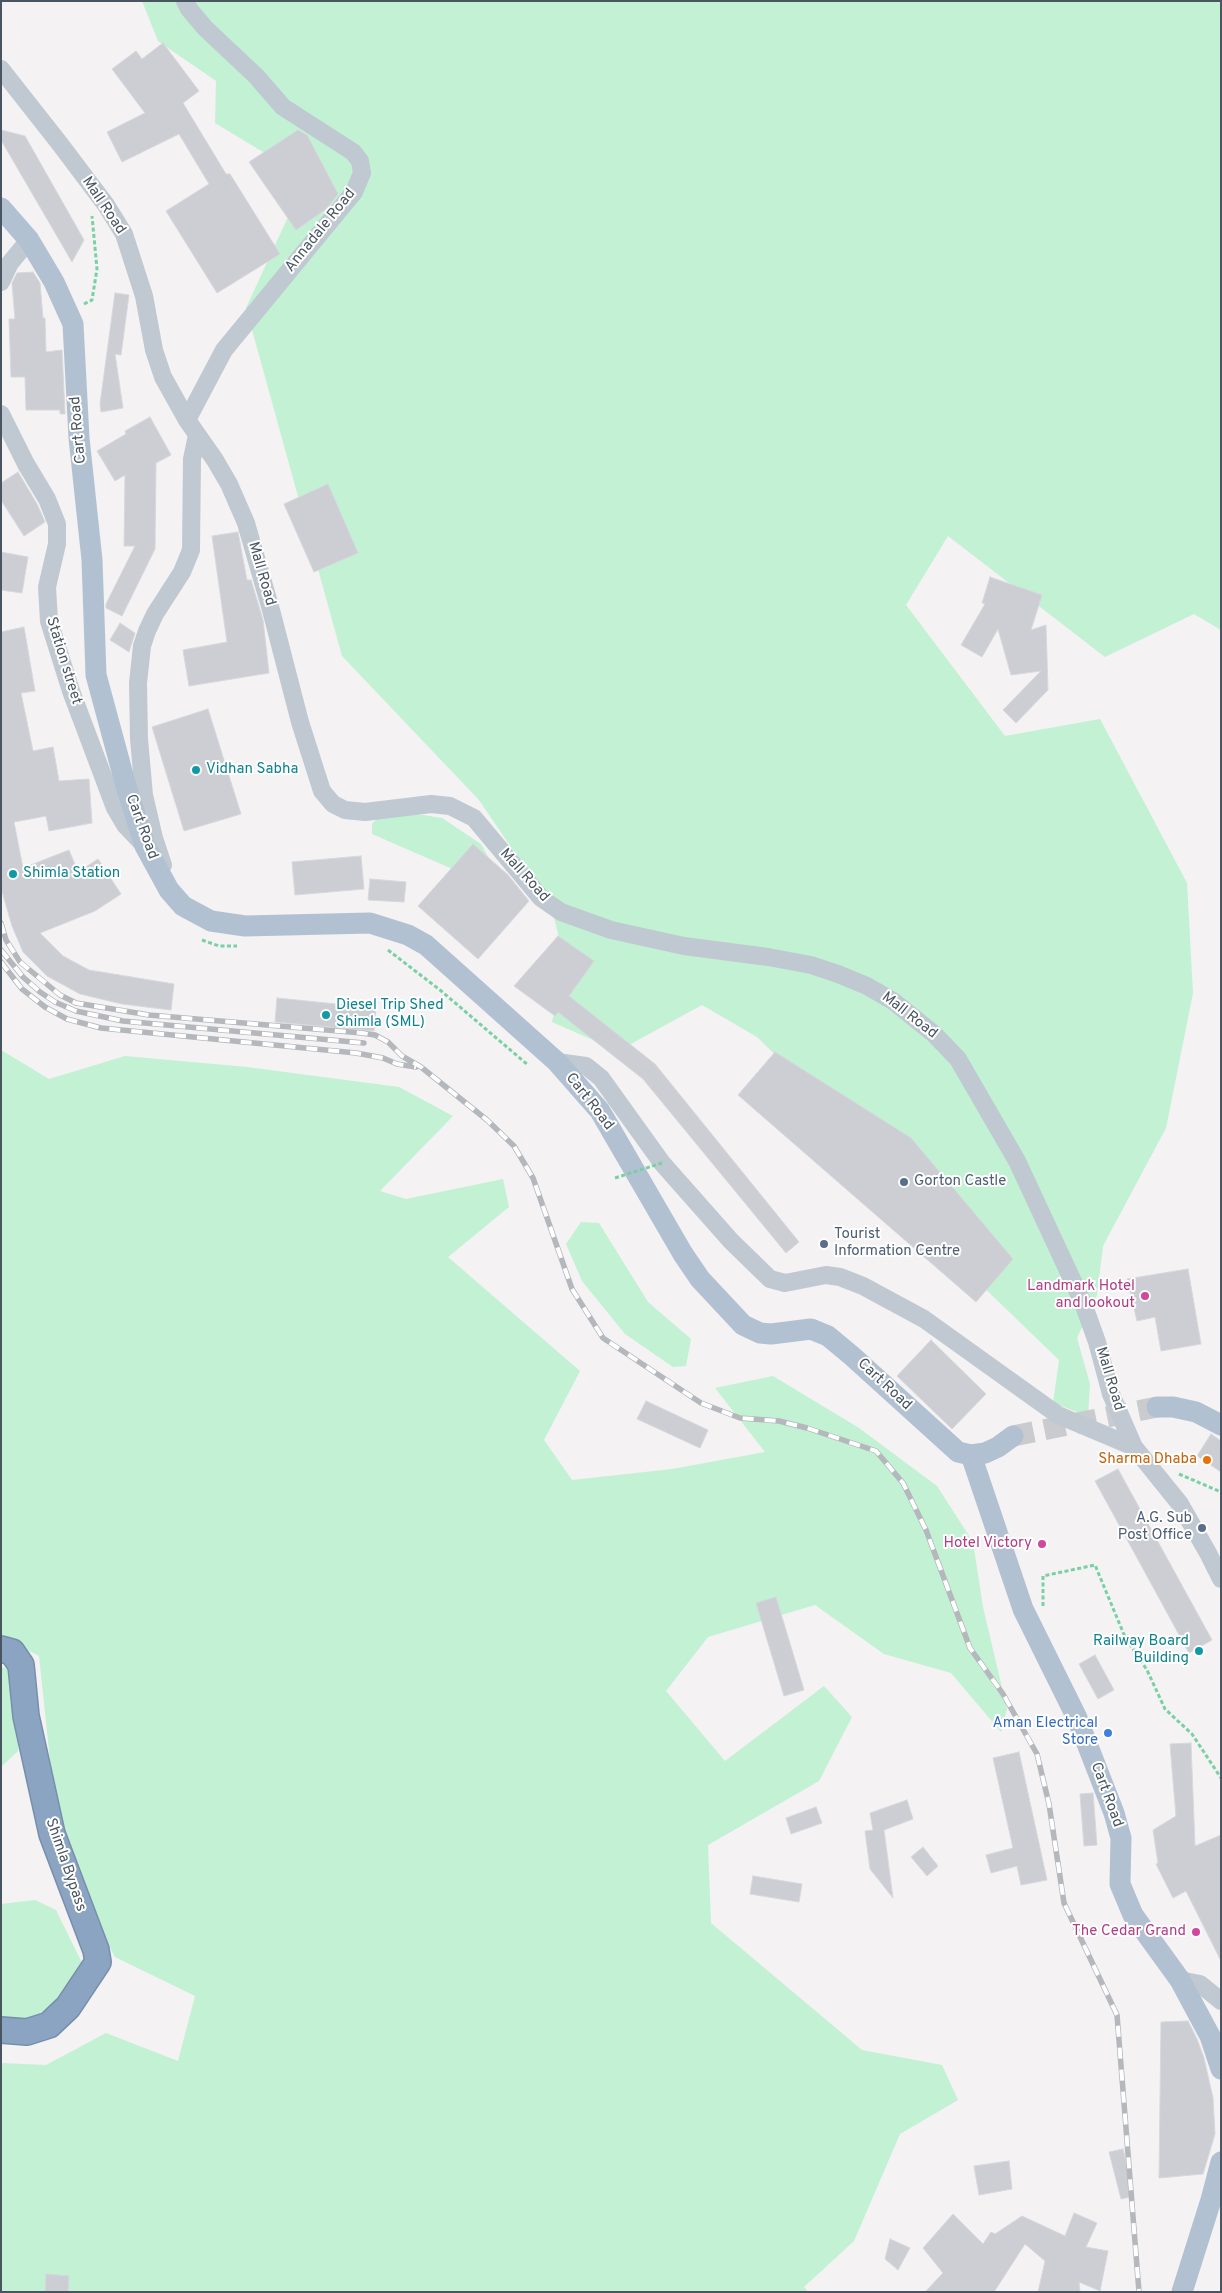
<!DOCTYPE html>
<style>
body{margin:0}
#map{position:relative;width:1222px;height:2293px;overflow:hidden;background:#f4f2f2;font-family:Overpass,sans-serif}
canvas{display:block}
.frame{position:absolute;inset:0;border:2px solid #495560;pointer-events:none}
</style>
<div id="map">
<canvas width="1222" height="2293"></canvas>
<div class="frame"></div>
</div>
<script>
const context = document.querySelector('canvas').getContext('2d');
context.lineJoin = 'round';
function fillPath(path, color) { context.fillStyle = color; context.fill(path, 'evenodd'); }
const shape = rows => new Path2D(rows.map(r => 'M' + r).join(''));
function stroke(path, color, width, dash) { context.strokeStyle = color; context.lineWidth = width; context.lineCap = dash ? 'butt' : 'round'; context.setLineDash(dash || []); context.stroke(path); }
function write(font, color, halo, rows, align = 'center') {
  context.font = font + ' Overpass,sans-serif'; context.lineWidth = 4; context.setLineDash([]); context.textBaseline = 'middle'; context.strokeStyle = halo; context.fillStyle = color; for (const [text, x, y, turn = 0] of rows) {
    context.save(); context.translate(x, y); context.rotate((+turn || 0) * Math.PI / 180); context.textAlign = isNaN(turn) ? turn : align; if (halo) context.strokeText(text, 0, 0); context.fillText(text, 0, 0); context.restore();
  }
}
const green = shape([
 [142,1,1221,1,1221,630,1194,614,1105,657,948,536,906,605,1005,736,1100,719,1187,883,1193,993,1166,1128,1103,1246,1097,1295,1077,1338,1090,1384,1088,1416,1053,1403,1059,1360,975,1279,853,1131,757,1037,702,1005,618,1051,552,1022,566,965,551,906,479,800,342,656,246,308,306,178,215,123,216,81,158,41],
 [386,809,442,818,481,844,502,882,457,871,372,834,372,824],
 [1,1050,49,1079,125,1056,247,1067,399,1087,453,1116,380,1191,406,1199,503,1179,509,1207,448,1257,580,1371,544,1440,572,1480,672,1469,765,1452,715,1388,773,1376,859,1428,937,1486,973,1542,983,1607,1007,1709,1001,1732,951,1673,884,1654,815,1605,708,1637,666,1691,725,1761,824,1686,852,1717,819,1781,708,1845,711,1923,862,2050,942,2065,958,2100,900,2134,854,2241,804,2287,808,2292,1,2292,1,2063,46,2065,106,2033,178,2061,195,1996,115,1957,60,1854,39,1656,1,1636],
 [581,1222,599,1223,648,1302,691,1339,686,1366,673,1367,625,1334,582,1281,566,1244],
 [1,1666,13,1673,21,1699,18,1751,1,1767],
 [35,1900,56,1910,83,1965,82,2004,1,2042,1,1904]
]);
const building = shape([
 [163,43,199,91,183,103,226,174,230,174,280,254,217,293,166,211,209,184,179,134,122,162,107,132,145,113,112,69,136,51,142,59,163,43],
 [1,130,25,136,84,240,72,262,1,140,1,130],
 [298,130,307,135,338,194,326,209,296,230,249,162,298,130],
 [33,272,40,283,43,318,45,318,46,352,62,350,65,414,60,414,60,410,26,410,25,377,11,377,9,319,15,319,12,283,17,273,33,272],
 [115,293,129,295,121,355,115,354,123,408,101,412,100,404,115,293],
 [150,417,171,455,156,463,155,549,122,616,106,608,106,604,135,546,124,546,125,475,115,481,97,451,126,434,125,431,150,417],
 [18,472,37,504,45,522,24,536,1,500,1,483,18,472],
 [328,484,358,553,314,572,284,504,328,484],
 [238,532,247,580,251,580,263,620,269,673,189,686,183,650,227,642,212,536,238,532],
 [1,552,28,557,22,593,1,590,1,552],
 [990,577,1042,595,1031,630,1046,625,1048,690,1016,723,1003,710,1041,671,1011,675,998,629,982,657,961,645,985,604,982,603,990,577],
 [120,623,135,633,129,652,110,640,120,623],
 [24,627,35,691,21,693,33,751,53,747,59,781,89,779,92,823,49,831,46,816,14,822,23,868,69,850,78,872,98,859,121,894,95,911,40,933,63,956,89,970,174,984,171,1010,122,1004,80,994,47,976,23,952,12,926,1,888,1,632,24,627],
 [208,709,241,814,184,831,152,727,208,709],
 [473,844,508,875,529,901,478,959,418,906,473,844],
 [361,856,364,889,295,895,292,862,361,856],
 [370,879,406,882,404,902,368,900,370,879],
 [558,936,594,961,569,996,655,1064,799,1242,786,1253,643,1079,558,1012,555,1016,514,986,558,936],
 [277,998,376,1008,374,1031,275,1022,277,998],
 [775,1052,911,1138,1013,1259,976,1302,738,1095,775,1052],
 [1188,1269,1201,1344,1161,1351,1155,1317,1137,1321,1127,1279,1188,1269],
 [931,1340,986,1394,952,1429,897,1376,931,1340],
 [646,1401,708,1430,700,1448,637,1419,646,1401],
 [1211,1434,1221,1441,1221,1472,1197,1456,1211,1434],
 [1118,1469,1212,1640,1189,1653,1095,1481,1118,1469],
 [776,1597,804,1690,784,1696,756,1603,776,1597],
 [1095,1655,1114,1690,1098,1699,1079,1664,1095,1655],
 [1191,1743,1195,1846,1221,1835,1221,1961,1186,1891,1173,1898,1156,1864,1158,1863,1153,1830,1176,1816,1170,1744,1191,1743],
 [1019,1752,1047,1880,1021,1885,1017,1866,991,1873,986,1855,1013,1848,993,1758,1019,1752],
 [1093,1793,1097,1845,1084,1846,1080,1794,1093,1793],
 [907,1800,913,1819,884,1830,893,1898,870,1869,865,1831,873,1830,870,1813,907,1800],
 [816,1807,822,1823,791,1834,786,1818,816,1807],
 [923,1847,938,1866,927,1876,911,1857,923,1847],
 [753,1876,802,1884,799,1902,750,1894,753,1876],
 [1188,2021,1197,2039,1204,2058,1213,2098,1215,2134,1203,2174,1159,2178,1161,2022,1188,2021],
 [1123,2149,1134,2196,1121,2199,1109,2152,1123,2149],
 [1009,2161,1012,2189,979,2195,974,2166,1009,2161],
 [1074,2213,1097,2223,1086,2247,1108,2251,1100,2291,1079,2282,1080,2292,1038,2292,1045,2261,1025,2244,994,2292,925,2292,943,2273,923,2248,953,2214,983,2244,991,2232,995,2234,1022,2216,1065,2236,1074,2213],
 [890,2239,910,2248,898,2270,885,2259,890,2239],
 [46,2274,69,2276,68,2292,45,2292,46,2274]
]);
const majorTunnel = shape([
 [1013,1436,1157,1407]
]);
const path = shape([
 [84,304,92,300,97,269,92,216],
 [202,940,219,946,237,946],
 [388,950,440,990,528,1065],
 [1179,1474,1221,1492],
 [1043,1606,1043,1576,1095,1565,1125,1637,1147,1670,1165,1709,1192,1734,1221,1778]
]);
const minor = shape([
 [185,1,189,9,205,28,256,76,283,107,353,152,360,161,362,173,354,192,224,350,187,420],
 [1,69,60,144,106,205,124,234,144,296,154,350,163,377,187,420,215,460,229,484,246,523,271,610,300,722,322,791,333,804,345,810,365,812,431,804,450,806,474,818,541,898,561,912,611,930,684,946,768,957,811,965,838,974,867,986,893,1001,934,1034,958,1059,1017,1161,1083,1303,1097,1342,1111,1394,1134,1447,1180,1504,1208,1553,1221,1579],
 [1,282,10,263,29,240],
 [1,414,26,464,47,499,57,524,57,544,47,587,49,621,71,691,115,808,125,825,145,846],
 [163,865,154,838,144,795,139,739,138,683,142,646,147,631,155,614,182,572,191,550,192,459,197,435],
 [557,1062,586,1066,601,1078,662,1163,731,1241,770,1279,785,1283,826,1275,840,1277,863,1286,924,1319,1058,1415,1134,1447],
 [1180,1980,1200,1984,1221,2001]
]);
const major = shape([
 [1,208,29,240,54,282,73,324,79,438,92,560,96,675,126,786,145,846,169,890,183,906,211,921,245,926,370,923,408,935,426,945,557,1062,600,1111,683,1254,700,1279,743,1325,760,1333,771,1334,811,1329,828,1336,852,1356,958,1452,971,1455,985,1453,998,1447,1013,1436],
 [1157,1407,1173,1407,1196,1412,1221,1425],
 [971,1455,1023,1609,1077,1718,1114,1813,1121,1838,1120,1884,1133,1915,1180,1980,1210,2036,1221,2069],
 [1182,2292,1211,2200,1221,2162]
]);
const highway = shape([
 [1,1649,12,1652,21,1665,26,1716,52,1834,96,1950,98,1962,68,2007,49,2025,27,2032,1,2030]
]);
const rail = shape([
 [1,923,6,940,20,962,60,995,76,1003,149,1015,362,1033,375,1035,388,1042,402,1056,421,1067,487,1120,514,1146,533,1178,572,1289,603,1338,701,1403,740,1418,779,1421,807,1428,876,1451,903,1483,926,1530,970,1648,1003,1694,1037,1754,1049,1804,1064,1903,1117,2015,1139,2292],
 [1,950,23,977,40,992,55,1002,76,1011,123,1021,364,1043],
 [1,962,22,989,45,1007,67,1019,101,1028,356,1053,383,1058,397,1064,416,1067]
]);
const pathBridge = shape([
 [615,1178,662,1163]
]);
const markers = [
 [196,770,5,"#0f9aa8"],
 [13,874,5,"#0f9aa8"],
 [326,1015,5,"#0f9aa8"],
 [904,1182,5,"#5c6f8a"],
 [824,1244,5,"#5c6f8a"],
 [1145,1296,5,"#d1479c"],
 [1207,1460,5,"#e8710a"],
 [1202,1528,5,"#5c6f8a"],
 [1042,1544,5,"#d1479c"],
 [1199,1651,5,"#0f9aa8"],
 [1108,1733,5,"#3f7fe0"],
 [1196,1932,5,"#d1479c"]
];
const streetNames = [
 ["Mall Road",103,206,56],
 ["Annadale Road",321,231,-51],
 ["Cart Road",79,430,-95],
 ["Mall Road",261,574,74],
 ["Station street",63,661,73],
 ["Cart Road",141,827,70],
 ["Mall Road",524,876,48],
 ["Mall Road",909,1016,38],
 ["Cart Road",589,1102,52],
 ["Mall Road",1109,1379,73],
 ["Cart Road",884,1385,43],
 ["Cart Road",1106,1795,70],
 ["Shimla Bypass",65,1865,71]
];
const cultureNames = [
 ["Vidhan Sabha",206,770],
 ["Shimla Station",23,874],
 ["Diesel Trip Shed",336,1006],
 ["Shimla (SML)",336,1023],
 ["Railway Board",1189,1642,"right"],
 ["Building",1189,1659,"right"]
];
const serviceNames = [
 ["Gorton Castle",914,1182],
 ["Tourist",834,1235],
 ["Information Centre",834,1252],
 ["A.G. Sub",1192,1519,"right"],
 ["Post Office",1192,1536,"right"]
];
const hotelNames = [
 ["Landmark Hotel",1135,1287],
 ["and lookout",1135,1304],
 ["Hotel Victory",1032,1544],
 ["The Cedar Grand",1186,1932]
];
const foodNames = [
 ["Sharma Dhaba",1197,1460]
];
const shopNames = [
 ["Aman Electrical",1098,1724],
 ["Store",1098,1741]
];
fillPath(green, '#c2f1d4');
fillPath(building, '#ccced4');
stroke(building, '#d6d8dd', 1);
stroke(majorTunnel, '#c9cbce', 21, [21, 11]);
stroke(highway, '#758fad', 28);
stroke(path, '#78d0a5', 3, [4, 2.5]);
stroke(minor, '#c0c9d1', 18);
stroke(major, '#b2c1d1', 21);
stroke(highway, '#8aa4c1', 25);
stroke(rail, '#b4b7bc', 5.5);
stroke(rail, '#fff', 4, [11]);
stroke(pathBridge, '#78d0a5', 3, [4, 2.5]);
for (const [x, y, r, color] of markers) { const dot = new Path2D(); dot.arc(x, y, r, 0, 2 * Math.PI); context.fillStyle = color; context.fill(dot); stroke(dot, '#fff', 2); }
write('15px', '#495560', '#fff', streetNames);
write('15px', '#0d838f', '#fff', cultureNames, 'left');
write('15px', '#4e5e75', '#fff', serviceNames, 'left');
write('15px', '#b23c85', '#fff', hotelNames, 'right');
write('15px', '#c56008', '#fff', foodNames, 'right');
write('15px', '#366cbe', '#fff', shopNames, 'right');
</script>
